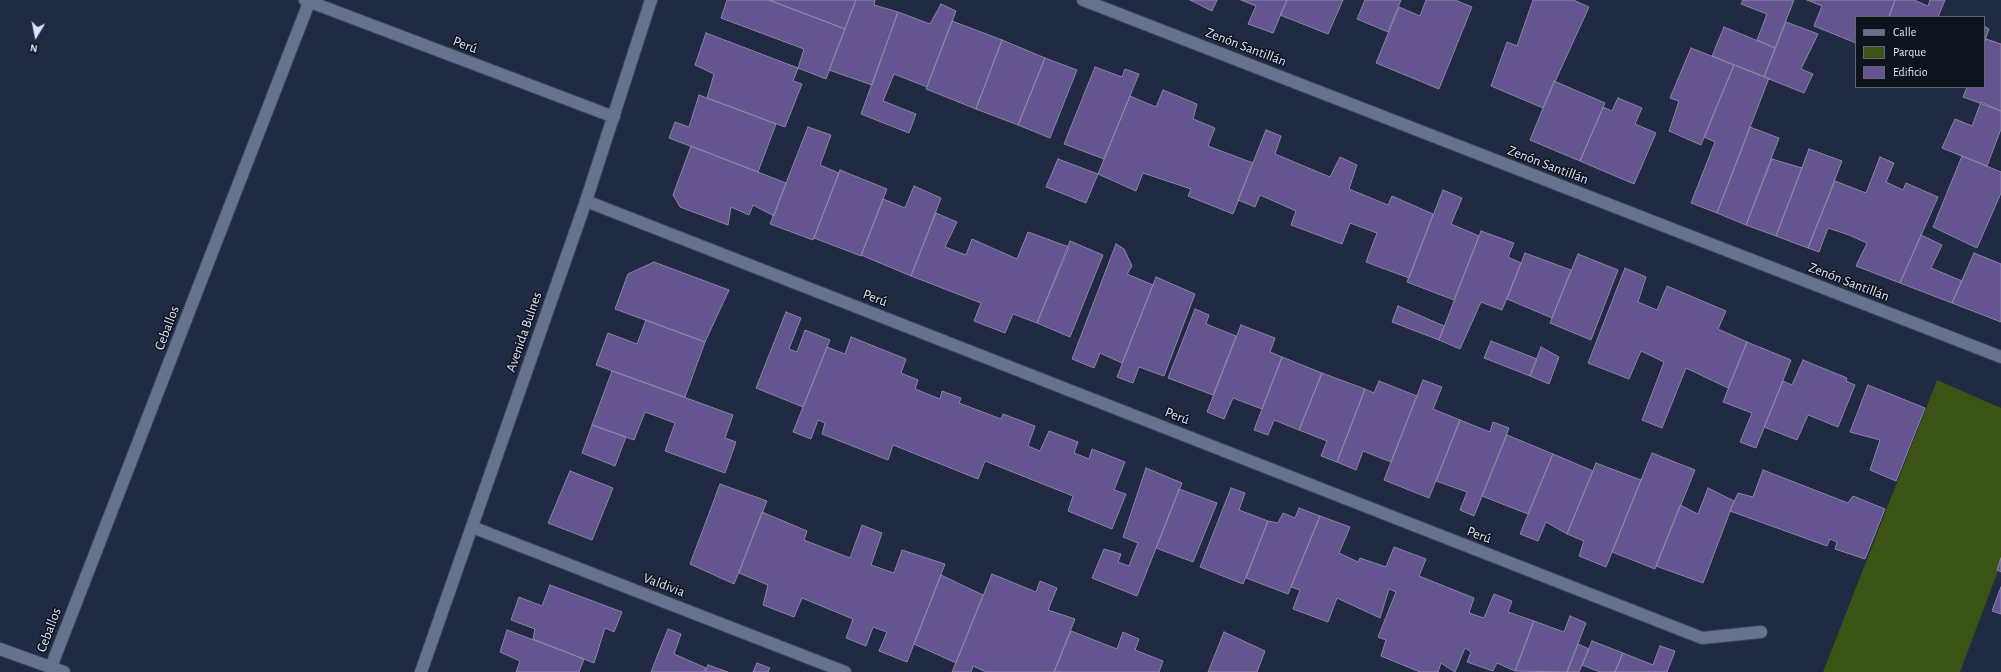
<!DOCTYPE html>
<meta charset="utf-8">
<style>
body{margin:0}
#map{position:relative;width:2001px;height:672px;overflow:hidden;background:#212a43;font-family:"Alegreya Sans",sans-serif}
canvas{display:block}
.legend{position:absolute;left:1855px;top:16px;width:130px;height:72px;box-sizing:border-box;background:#0f131e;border:1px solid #626774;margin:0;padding:5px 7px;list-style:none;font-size:12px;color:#dee4f5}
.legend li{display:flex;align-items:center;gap:8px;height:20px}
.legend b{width:20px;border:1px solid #626774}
.north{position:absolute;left:16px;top:16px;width:40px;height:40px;-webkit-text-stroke:3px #0f131e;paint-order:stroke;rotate:190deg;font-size:11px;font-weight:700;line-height:16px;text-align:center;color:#dee4f5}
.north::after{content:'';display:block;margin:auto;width:14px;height:18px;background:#dee4f5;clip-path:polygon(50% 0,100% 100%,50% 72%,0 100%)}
</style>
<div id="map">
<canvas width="2001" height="672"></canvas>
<ul class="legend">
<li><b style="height:5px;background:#67728f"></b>Calle</li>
<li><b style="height:11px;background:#3b5314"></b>Parque</li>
<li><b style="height:11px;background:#645591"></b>Edificio</li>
</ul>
<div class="north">N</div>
</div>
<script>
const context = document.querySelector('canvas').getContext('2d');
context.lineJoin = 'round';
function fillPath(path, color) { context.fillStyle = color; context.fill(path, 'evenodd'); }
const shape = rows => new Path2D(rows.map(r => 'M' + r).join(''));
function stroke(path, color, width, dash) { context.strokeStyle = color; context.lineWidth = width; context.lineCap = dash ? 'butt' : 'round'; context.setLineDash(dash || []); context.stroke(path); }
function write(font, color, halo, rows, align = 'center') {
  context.font = font + ' "Alegreya Sans",sans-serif'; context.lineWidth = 3; context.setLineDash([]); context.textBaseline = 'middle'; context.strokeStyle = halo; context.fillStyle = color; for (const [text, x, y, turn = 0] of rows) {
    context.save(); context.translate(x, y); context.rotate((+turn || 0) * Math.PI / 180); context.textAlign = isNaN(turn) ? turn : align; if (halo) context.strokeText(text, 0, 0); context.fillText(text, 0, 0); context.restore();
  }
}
const green = shape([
 [1937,380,2001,408,2001,563,1960,672,1823,672]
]);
const building = shape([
 [727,0,769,0,845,29,826,79,798,68,804,49,721,18,727,0],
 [769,0,856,0,845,29,769,0],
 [856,0,875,0,874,5,898,12,872,85,829,70,856,0],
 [1190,0,1217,0,1212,11,1190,0],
 [1241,0,1287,0,1273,33,1248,24,1256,6,1241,0],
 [1287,0,1343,0,1328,34,1280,15,1287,0],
 [1365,0,1401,0,1388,32,1357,19,1365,0],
 [1426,0,1455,0,1472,7,1439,89,1376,63,1399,7,1420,16,1426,0],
 [1533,0,1573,0,1589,7,1543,108,1491,86,1507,42,1517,46,1533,0],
 [1743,0,1794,0,1775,48,1757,40,1767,14,1741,4,1743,0],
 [1807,0,1895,0,1889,17,1856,17,1856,43,1814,26,1822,6,1807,0],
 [1895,0,1914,0,1928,6,1930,0,1945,0,1938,17,1889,17,1895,0],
 [941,4,956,11,927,87,894,74,883,101,916,114,909,133,861,114,898,12,930,24,941,4],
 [952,21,1002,40,976,109,926,89,952,21],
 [1786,22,1818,34,1801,69,1813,74,1804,93,1764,77,1786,22],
 [1984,26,1989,29,1984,43,1984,26],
 [1724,27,1775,48,1764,77,1712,56,1724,27],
 [706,33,798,68,793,81,802,84,785,127,707,98,714,74,695,65,706,33],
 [1986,39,2001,44,2001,111,1963,97,1967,87,1984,87,1984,43,1986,39],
 [1002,40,1045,58,1018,125,976,109,1002,40],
 [1691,48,1734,65,1701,145,1669,131,1679,101,1670,98,1691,48],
 [1045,58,1077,70,1050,138,1018,125,1045,58],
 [1734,65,1769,78,1717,213,1691,203,1715,142,1704,137,1734,65],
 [1095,67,1122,77,1125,69,1139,74,1104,159,1064,144,1095,67],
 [1554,81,1605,103,1580,161,1530,140,1554,81],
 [1163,90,1197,104,1193,119,1215,128,1208,146,1253,163,1233,214,1188,196,1191,189,1143,173,1136,191,1098,174,1130,96,1156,107,1163,90],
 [699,95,776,124,758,172,669,138,675,122,689,127,699,95],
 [1618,98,1642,108,1635,124,1656,133,1634,184,1580,161,1603,107,1612,111,1618,98],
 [1981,102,2001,111,2001,129,1987,166,1942,148,1955,119,1972,126,1981,102],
 [808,127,831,135,820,165,839,173,813,240,770,224,808,127],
 [1750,127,1779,138,1746,225,1717,213,1750,127],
 [1266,130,1281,136,1275,154,1330,177,1340,157,1357,165,1349,189,1388,205,1392,196,1433,214,1409,278,1366,262,1377,233,1350,223,1342,244,1291,225,1296,211,1260,195,1255,207,1238,200,1266,130],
 [691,146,786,183,774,216,753,205,749,215,731,207,728,225,680,207,673,195,691,146],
 [1809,149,1842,161,1808,248,1776,236,1809,149],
 [1962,156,2001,172,2001,193,1977,248,1933,227,1962,156],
 [1880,157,1894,163,1886,182,1903,190,1906,183,1938,197,1900,283,1856,266,1867,243,1849,235,1828,228,1819,252,1808,248,1835,181,1866,193,1880,157],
 [1058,159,1098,174,1086,203,1046,187,1058,159],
 [1772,159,1802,168,1776,236,1746,225,1772,159],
 [840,170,887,189,861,256,814,238,840,170],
 [914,186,941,198,911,276,861,255,883,199,905,208,914,186],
 [1443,190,1462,198,1451,224,1479,236,1454,300,1407,282,1443,190],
 [936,213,957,222,945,247,966,255,972,239,1017,259,1028,232,1069,247,1037,323,1013,314,1005,333,974,321,981,303,911,276,936,213],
 [1481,231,1514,243,1508,257,1521,263,1502,310,1481,302,1460,349,1439,340,1481,231],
 [1921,235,1942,245,1931,268,1962,281,1952,303,1900,283,1921,235],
 [1070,241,1103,255,1070,337,1037,323,1070,241],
 [1116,244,1124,249,1132,266,1127,274,1153,285,1122,363,1100,353,1094,368,1072,359,1116,244],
 [1525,253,1571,270,1552,318,1507,299,1525,253],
 [1974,253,2001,264,2001,322,1952,303,1974,253],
 [1578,254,1618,270,1591,340,1550,323,1578,254],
 [654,262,729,290,705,342,615,309,628,274,654,262],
 [1625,268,1646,277,1638,302,1657,310,1667,286,1726,311,1718,329,1747,342,1728,388,1686,368,1662,428,1642,420,1664,362,1641,351,1629,379,1588,363,1625,268],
 [1156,277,1195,294,1164,376,1139,367,1133,383,1117,377,1156,277],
 [1398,306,1444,326,1439,340,1392,322,1398,306],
 [1195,309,1209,315,1206,324,1236,336,1213,395,1168,378,1195,309],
 [786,312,801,318,789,349,797,352,805,330,830,340,803,407,756,388,786,312],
 [646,320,705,342,685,397,596,365,608,333,637,344,646,320],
 [1241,325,1275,338,1270,352,1282,357,1262,409,1233,398,1224,419,1207,412,1241,325],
 [851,337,906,359,901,373,918,380,915,389,940,399,942,391,961,398,959,403,1001,419,1003,414,1035,426,1028,446,1040,451,1049,431,1078,442,1074,453,1089,459,1092,449,1125,462,1114,490,1126,494,1112,529,1068,511,1073,496,985,461,978,479,893,445,888,460,822,434,825,423,818,420,811,439,793,432,827,347,845,354,851,337],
 [1491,341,1537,359,1530,376,1484,358,1491,341],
 [1747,342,1791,360,1756,448,1740,442,1752,413,1723,402,1747,342],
 [1541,347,1559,357,1549,384,1530,376,1541,347],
 [1282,357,1322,373,1299,430,1274,420,1268,435,1254,430,1282,357],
 [1803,360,1847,378,1846,381,1855,385,1838,427,1808,415,1797,440,1764,427,1783,381,1792,385,1803,360],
 [612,371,733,415,725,438,736,442,725,473,665,451,675,423,645,412,634,440,592,425,612,371],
 [1322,373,1365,389,1337,462,1321,456,1327,441,1299,430,1322,373],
 [1423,380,1442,387,1433,409,1460,420,1429,498,1384,480,1423,380],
 [1379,381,1417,396,1391,462,1363,451,1356,470,1337,462,1365,389,1374,393,1379,381],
 [1868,385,1925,408,1896,481,1870,470,1880,440,1850,432,1868,385],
 [1460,420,1490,432,1493,422,1509,428,1474,516,1460,510,1467,492,1436,481,1460,420],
 [592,425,626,437,615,466,582,453,592,425],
 [1507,435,1553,454,1528,514,1482,496,1507,435],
 [1652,453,1695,470,1655,569,1612,552,1652,453],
 [1553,454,1593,471,1567,534,1546,522,1538,541,1520,534,1553,454],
 [1596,463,1641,480,1606,567,1579,556,1584,541,1567,534,1596,463],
 [1146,468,1182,483,1137,596,1092,578,1104,549,1121,554,1118,562,1129,566,1138,543,1123,537,1146,468],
 [1763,470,1848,503,1853,496,1885,509,1865,559,1835,549,1837,542,1830,539,1827,546,1730,511,1738,493,1753,497,1763,470],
 [570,471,613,488,592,540,548,523,570,471],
 [720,484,767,501,734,584,690,564,720,484],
 [1231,488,1245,493,1239,510,1268,521,1243,584,1200,567,1231,488],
 [1708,488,1734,501,1703,583,1656,566,1680,505,1698,514,1708,488],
 [1179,489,1217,503,1193,562,1156,548,1179,489],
 [1299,508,1320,516,1288,594,1246,578,1268,521,1278,523,1283,513,1295,518,1299,508],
 [762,512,807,531,804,540,850,558,862,525,882,533,871,565,894,573,902,550,945,564,907,662,879,651,887,632,873,627,866,646,846,638,853,619,802,598,794,617,763,605,768,585,739,573,762,512],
 [1320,516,1350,527,1339,553,1358,562,1360,558,1386,567,1394,547,1426,559,1419,576,1474,598,1469,613,1484,618,1494,594,1512,601,1508,612,1534,621,1515,671,1497,663,1493,671,1467,662,1471,652,1465,648,1455,672,1441,663,1438,672,1420,672,1381,656,1386,640,1378,637,1396,592,1389,589,1380,618,1337,598,1328,622,1293,609,1300,590,1291,587,1320,516],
 [2001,558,2001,572,1997,570,2001,558],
 [992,574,1036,592,1040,581,1057,588,1048,610,1075,619,1054,672,986,672,973,666,971,672,952,672,992,574],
 [941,575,983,595,956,663,914,644,941,575],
 [550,585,622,612,614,632,605,628,594,663,533,639,535,629,511,620,519,597,542,606,550,585],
 [2001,587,2001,614,1992,611,2001,587],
 [1570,616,1586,623,1567,672,1515,671,1534,621,1564,632,1570,616],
 [668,629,681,634,674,654,706,668,704,672,651,672,668,629],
 [507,630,584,659,579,672,516,672,520,661,500,652,507,630],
 [1071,631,1117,649,1123,632,1139,639,1135,650,1163,661,1159,672,1054,672,1071,631],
 [1224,632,1265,651,1257,672,1208,672,1224,632],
 [1592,641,1623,653,1615,672,1600,672,1582,665,1592,641],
 [1578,644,1589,649,1579,672,1567,672,1578,644],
 [1660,646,1675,651,1667,672,1615,672,1623,653,1653,665,1660,646],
 [757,663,770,668,768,672,753,672,757,663],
 [708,665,728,672,705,672,708,665]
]);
const minor = shape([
 [305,0,614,117],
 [1083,0,2001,357],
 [586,201,1702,638,1761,632],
 [472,527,845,672],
 [0,649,64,672],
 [51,667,310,0]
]);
const tertiary = shape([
 [421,672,586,201,651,0]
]);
const streetNames = [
 ["Perú",465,45,21],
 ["Zenón Santillán",1246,47,21],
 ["Zenón Santillán",1548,165,21],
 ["Zenón Santillán",1849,282,21],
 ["Perú",875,298,21],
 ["Ceballos",167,328,-69],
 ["Avenida Bulnes",524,332,-71],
 ["Perú",1177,416,21],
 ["Perú",1479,535,21],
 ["Valdivia",664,585,21],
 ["Ceballos",49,630,-69]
];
fillPath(green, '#3b5314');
fillPath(building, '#645591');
stroke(building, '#8b85a5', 1);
stroke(minor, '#3e445a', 14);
stroke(tertiary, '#3e445a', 14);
stroke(minor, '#67728f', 12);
stroke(tertiary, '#67728f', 12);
write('14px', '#dee4f5', '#0f131e', streetNames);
</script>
